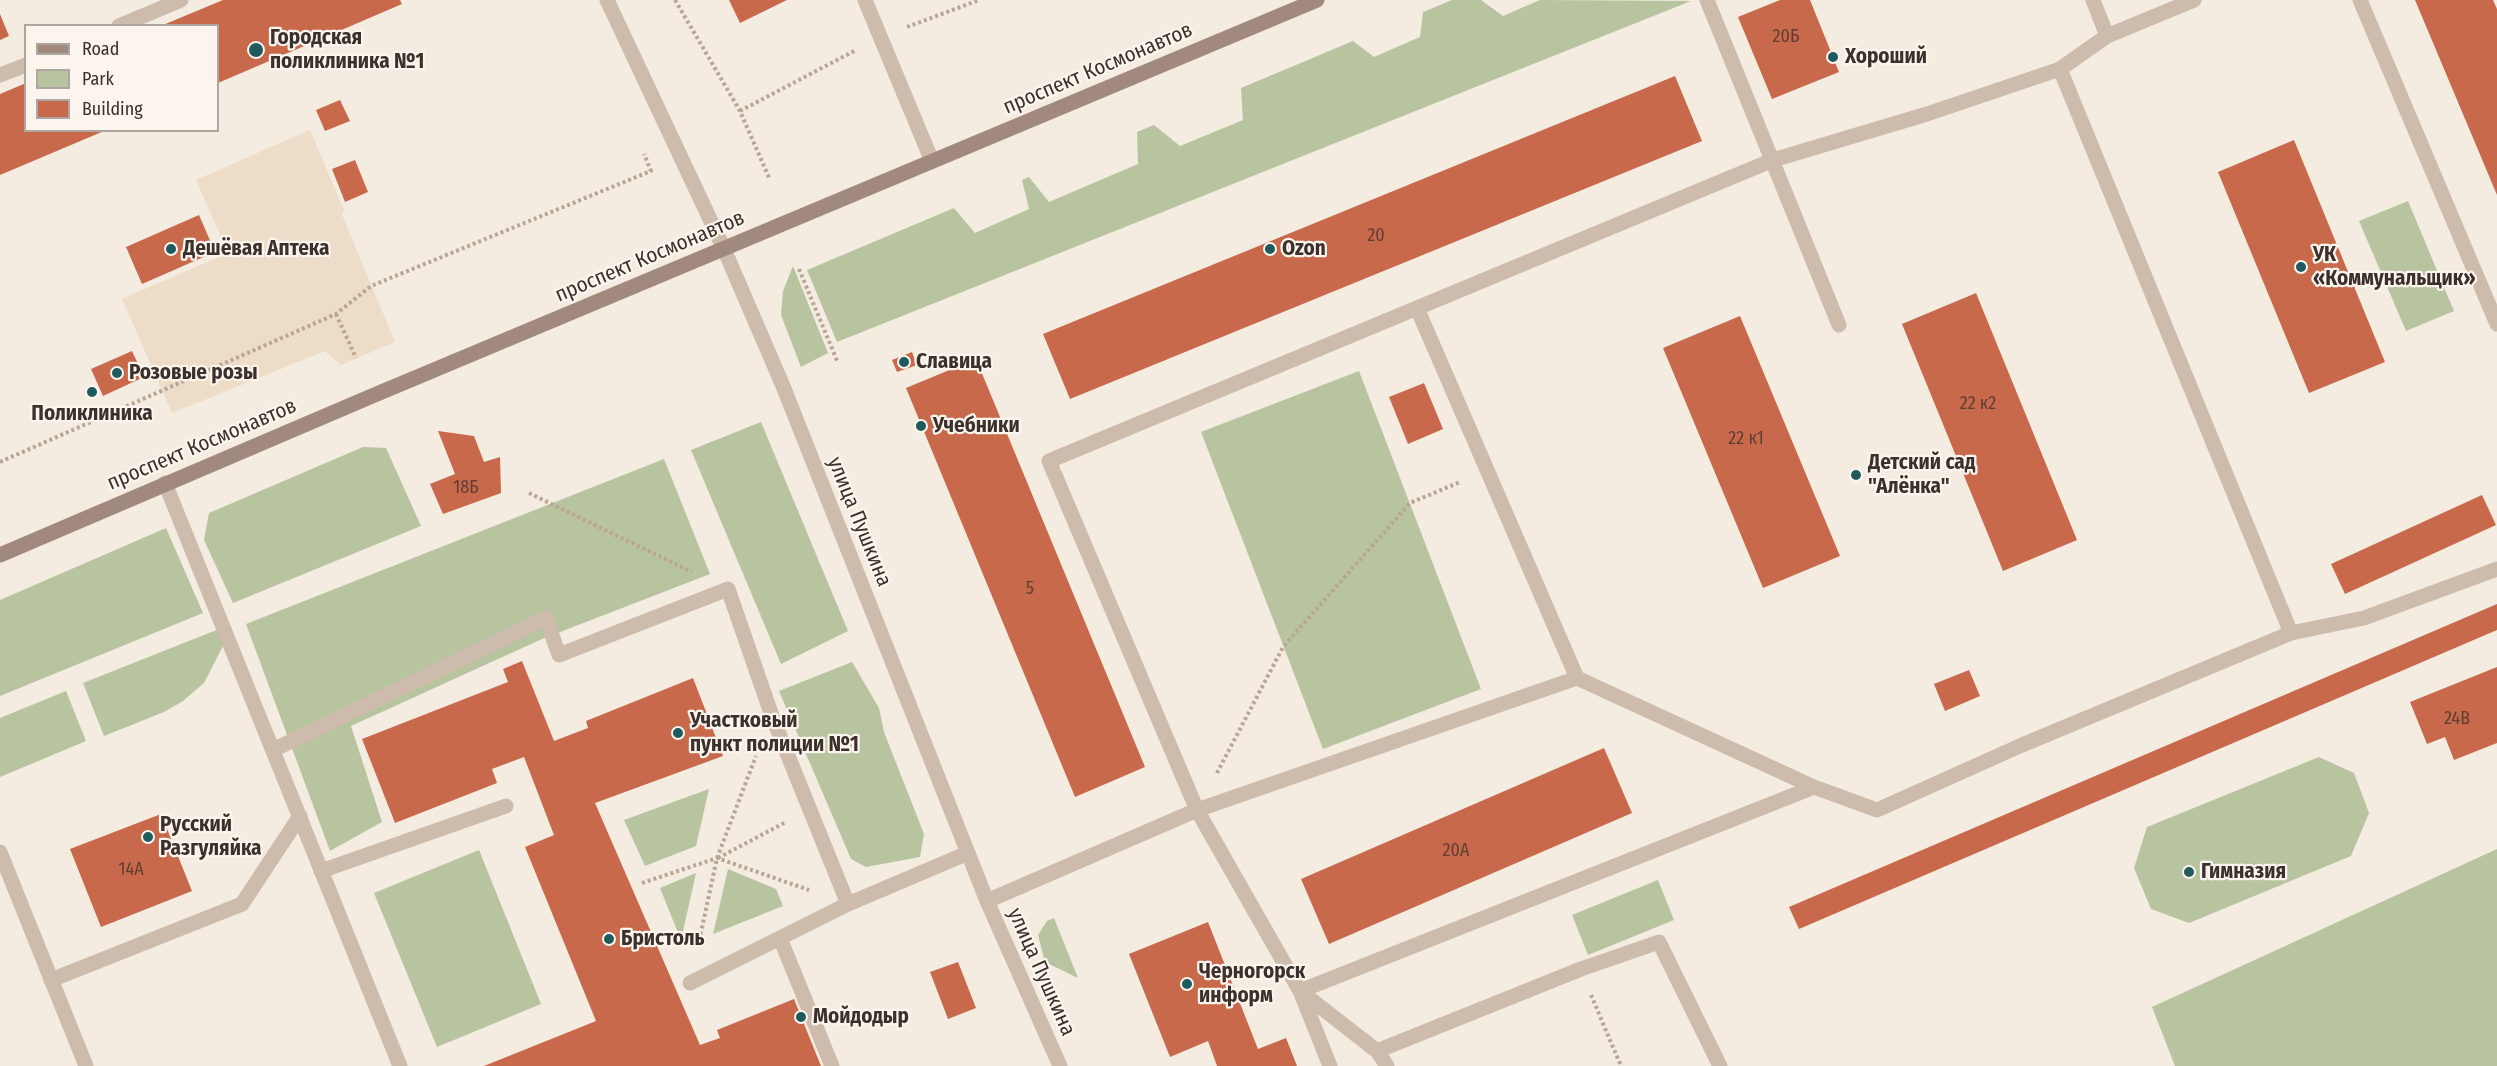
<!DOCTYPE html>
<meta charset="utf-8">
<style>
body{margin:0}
#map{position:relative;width:2497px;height:1066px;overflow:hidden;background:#f4ebe1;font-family:"Fira Sans Condensed",sans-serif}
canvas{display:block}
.legend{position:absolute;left:24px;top:24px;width:195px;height:108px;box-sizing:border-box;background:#fbf5ee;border:2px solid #aea6a0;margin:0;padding:8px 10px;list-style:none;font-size:18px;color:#3b302b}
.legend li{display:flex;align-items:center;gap:12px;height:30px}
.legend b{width:30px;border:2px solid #aea6a0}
</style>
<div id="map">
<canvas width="2497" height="1066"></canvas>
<ul class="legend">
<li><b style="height:8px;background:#a18a7d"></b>Road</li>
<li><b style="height:16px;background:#b8c4a0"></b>Park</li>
<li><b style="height:16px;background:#c8694b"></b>Building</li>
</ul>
</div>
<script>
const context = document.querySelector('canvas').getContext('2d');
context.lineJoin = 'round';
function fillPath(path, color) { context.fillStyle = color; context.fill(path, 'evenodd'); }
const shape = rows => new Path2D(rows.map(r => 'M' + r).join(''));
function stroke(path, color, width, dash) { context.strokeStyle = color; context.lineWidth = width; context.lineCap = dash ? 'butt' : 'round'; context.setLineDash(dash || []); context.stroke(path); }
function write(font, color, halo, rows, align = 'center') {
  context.font = font + ' "Fira Sans Condensed",sans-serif'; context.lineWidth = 4.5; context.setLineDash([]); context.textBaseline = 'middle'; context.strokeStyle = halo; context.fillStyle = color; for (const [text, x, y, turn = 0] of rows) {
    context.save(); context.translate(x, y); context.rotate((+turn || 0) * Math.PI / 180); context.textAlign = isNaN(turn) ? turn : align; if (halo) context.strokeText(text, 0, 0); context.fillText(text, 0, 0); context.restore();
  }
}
const green = shape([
 [1452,0,1481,0,1503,16,1540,0,1691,1,837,342,807,270,954,208,975,233,1029,209,1022,180,1029,177,1049,202,1138,164,1137,132,1154,125,1180,146,1243,120,1241,88,1353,41,1374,57,1420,37,1423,12],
 [2408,201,2454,311,2406,331,2359,221],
 [793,266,828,353,801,367,781,315,783,291],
 [1359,371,1481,689,1323,749,1201,432],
 [761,422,848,631,781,664,691,450],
 [363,447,386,448,421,526,233,603,204,540,209,513],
 [664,459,710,574,542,639,351,726,382,822,330,851,246,624],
 [166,528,203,613,0,696,0,600],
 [219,629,223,646,204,683,183,701,164,712,104,736,83,683],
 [852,662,879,708,884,732,924,834,920,857,866,867,851,859,779,691],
 [66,691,86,741,0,777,0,718],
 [2319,757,2354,773,2369,813,2351,856,2189,923,2151,909,2134,868,2147,827],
 [709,789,696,846,645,866,624,820],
 [2497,849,2497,1066,2175,1066,2152,1007],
 [479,850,541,1004,437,1047,374,893],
 [728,869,776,889,783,906,713,934],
 [696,873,681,940,660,888],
 [1658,880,1674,920,1588,955,1572,915],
 [1054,918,1078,978,1045,962,1038,935,1047,921]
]);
const plaza = shape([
 [310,130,344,210,342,215,395,342,341,365,325,351,172,413,122,299,228,253,196,180]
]);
const building = shape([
 [223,0,400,0,402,4,218,83,218,26,163,25],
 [729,0,787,0,740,23],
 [1780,0,1810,0,1839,72,1772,99,1738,17],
 [2415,0,2493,0,2497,9,2497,195],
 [0,14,9,36,0,40],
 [1675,76,1702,141,1070,399,1043,334],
 [26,83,26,130,104,131,0,175,0,94],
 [340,100,350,121,325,131,316,110],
 [2294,140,2385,362,2309,393,2218,172],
 [355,160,368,192,345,202,332,169],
 [199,215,215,252,142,284,126,247],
 [1976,293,2077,540,2003,571,1902,324],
 [1740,316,1840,556,1763,588,1663,348],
 [132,351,144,377,103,396,91,369],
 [912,352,917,365,897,372,892,360],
 [976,359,1145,767,1075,797,906,388],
 [1424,383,1443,429,1408,444,1389,397],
 [438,431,474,436,484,462,500,457,501,493,443,514,430,484,455,474],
 [2482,495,2496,525,2345,594,2331,564],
 [2497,604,2497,630,1799,929,1789,907],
 [522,661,554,741,588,728,586,721,693,678,723,756,595,803,700,1045,720,1038,717,1030,794,999,821,1066,484,1066,596,1021,525,847,554,835,524,757,492,769,497,783,395,823,362,739,508,682,503,669],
 [2497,667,2497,743,2454,760,2445,737,2427,744,2410,702],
 [1969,670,1980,696,1945,711,1934,684],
 [1604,748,1632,813,1329,944,1301,879],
 [161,814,192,891,101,927,70,849],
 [1208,922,1258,1049,1286,1038,1297,1066,1217,1066,1208,1041,1170,1057,1129,954],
 [958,962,976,1008,948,1019,930,972]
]);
const path = shape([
 [675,0,740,111,770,180],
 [907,27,979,0],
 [740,111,856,50],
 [799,269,838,363],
 [336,314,356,358],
 [0,462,336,314,371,286,651,171,644,154],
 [529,493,692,572],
 [1217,773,1283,647,1410,503,1460,482],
 [718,858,786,822],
 [642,883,717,858,809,890],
 [698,946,717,858,756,756],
 [1591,995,1621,1066]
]);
const lane = shape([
 [865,0,932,161],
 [1707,0,1839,325],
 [2093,0,2107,36],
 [2360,0,2497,324],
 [119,26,181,0],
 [2060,69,2291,633],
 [0,75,26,65],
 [1417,308,1577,678],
 [165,483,400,1066],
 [273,750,546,618,559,655,728,589,772,716,848,904,968,853],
 [0,852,86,1066],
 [321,871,506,806],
 [987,901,1197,810,1049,461,1773,160,1927,114,2060,69,2107,36,2194,0],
 [780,938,832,1066],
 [51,980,242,904,300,816],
 [690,983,848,904],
 [1300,991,1814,787,1877,810,2022,745,2291,633,2364,618,2497,569],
 [1300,991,1377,1051,1387,1066],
 [1377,1051,1581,969,1659,942,1720,1066],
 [1330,1066,1300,991,1197,810,1577,678,1814,787]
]);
const street = shape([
 [607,0,724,249,783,386,987,901,1060,1066]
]);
const secondary = shape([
 [0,555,372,396,1317,0]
]);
const markers = [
 [256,50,8,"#1f5a5e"],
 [1833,57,6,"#1f5a5e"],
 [171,249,6,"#1f5a5e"],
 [1270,249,6,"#1f5a5e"],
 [2301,267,6,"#1f5a5e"],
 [904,362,6,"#1f5a5e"],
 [117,373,6,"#1f5a5e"],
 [92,392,6,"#1f5a5e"],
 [921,426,6,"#1f5a5e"],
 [1856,475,6,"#1f5a5e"],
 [678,733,6,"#1f5a5e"],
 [148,837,6,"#1f5a5e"],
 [2189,872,6,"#1f5a5e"],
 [609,939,6,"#1f5a5e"],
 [1187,984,6,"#1f5a5e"],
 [801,1017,6,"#1f5a5e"]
];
const numberNames = [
 ["20Б",1786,37],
 ["20",1376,236],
 ["22 к2",1978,404],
 ["22 к1",1746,439],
 ["18Б",466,488],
 ["5",1030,589],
 ["24В",2457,719],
 ["20А",1456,851],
 ["14А",131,870]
];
const poiNames = [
 ["Городская",270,38],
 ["поликлиника №1",270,62],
 ["Хороший",1845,57],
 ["Дешёвая Аптека",183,249],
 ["Ozon",1282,249],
 ["УК",2313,255],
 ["«Коммунальщик»",2313,279],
 ["Славица",916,362],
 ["Розовые розы",129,373],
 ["Поликлиника",92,414,"center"],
 ["Учебники",933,426],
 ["Детский сад",1868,463],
 ["\"Алёнка\"",1868,487],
 ["Участковый",690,721],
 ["пункт полиции №1",690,745],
 ["Русский",160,825],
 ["Разгуляйка",160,849],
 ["Гимназия",2201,872],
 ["Бристоль",621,939],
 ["Черногорск",1199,972],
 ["информ",1199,996],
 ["Мойдодыр",813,1017]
];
const streetNames = [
 ["проспект Космонавтов",1098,69,-23],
 ["проспект Космонавтов",650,257,-23],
 ["проспект Космонавтов",202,445,-23],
 ["улица Пушкина",859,522,68],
 ["улица Пушкина",1041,972,66]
];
fillPath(green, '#b8c4a0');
fillPath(plaza, '#ecdcc8');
fillPath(building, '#c8694b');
stroke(path, '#b9a596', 4, [3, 3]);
stroke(lane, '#cdbbac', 15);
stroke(street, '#cdbbac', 15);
stroke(secondary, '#a18a7d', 15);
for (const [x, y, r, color] of markers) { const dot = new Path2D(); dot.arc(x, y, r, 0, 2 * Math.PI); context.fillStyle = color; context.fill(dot); stroke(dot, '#fbf5ee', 2); }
write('18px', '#5e3e33', null, numberNames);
write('bold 21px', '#3b302b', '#fbf5ee', poiNames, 'left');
write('21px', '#3b302b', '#fbf5ee', streetNames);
</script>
